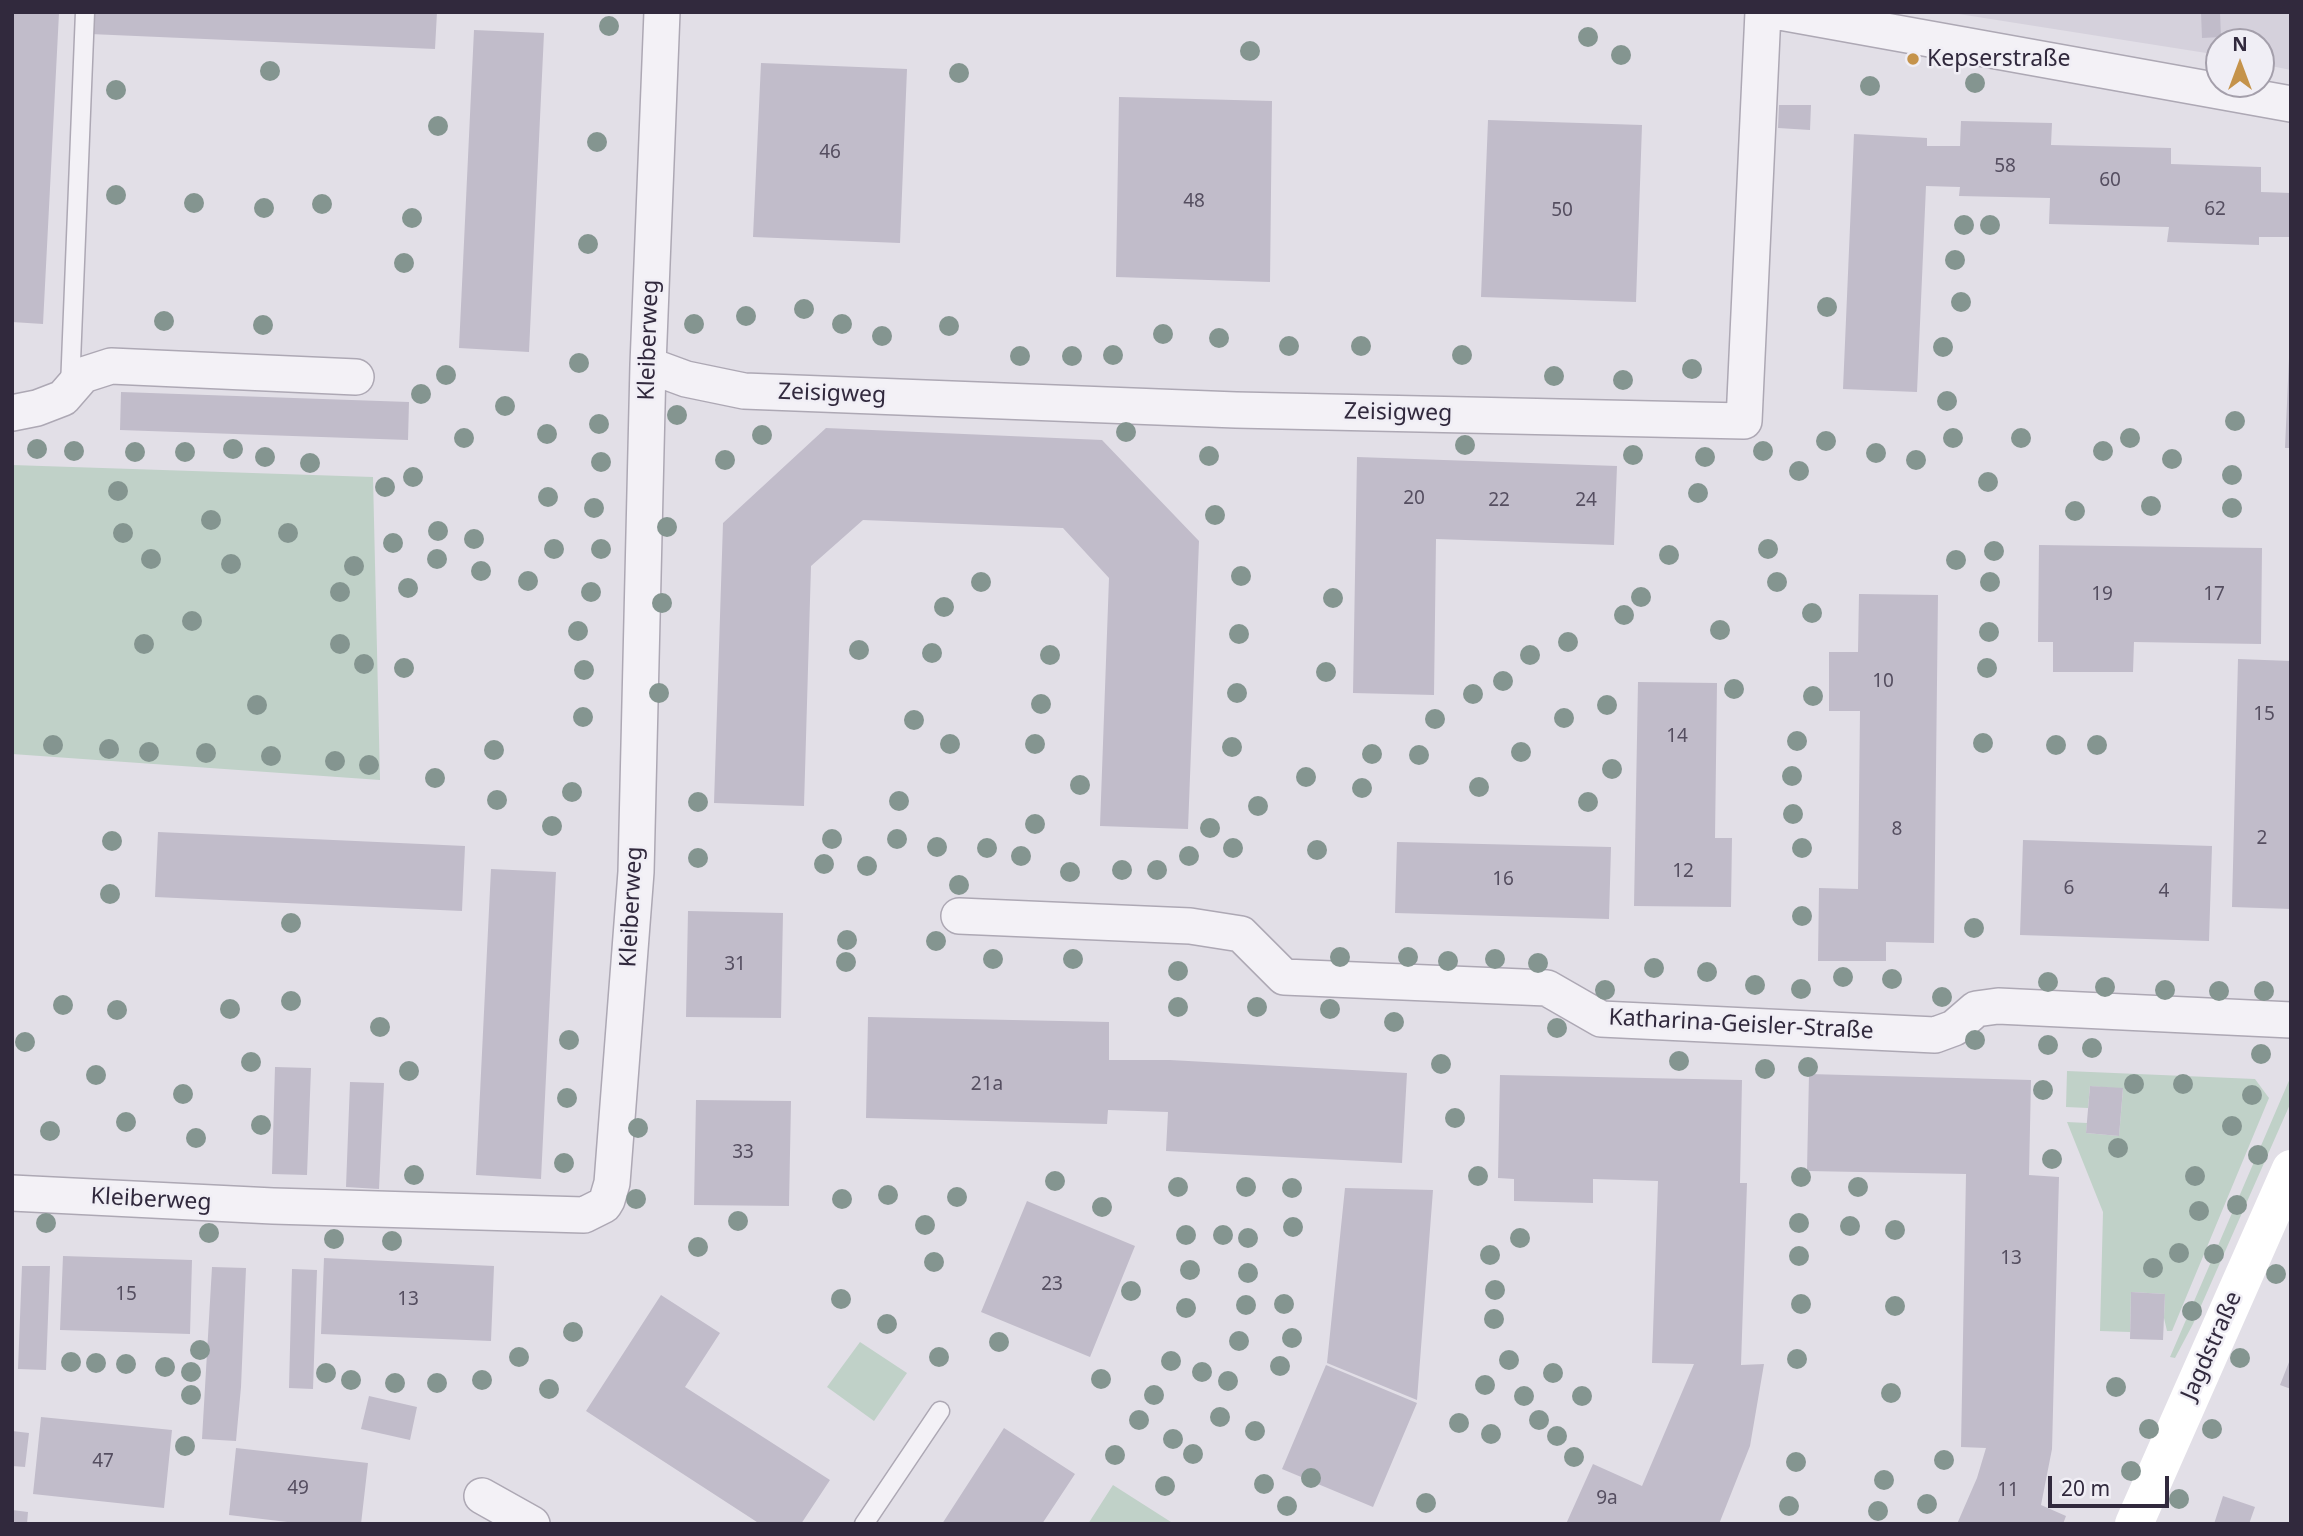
<!DOCTYPE html>
<meta charset="utf-8">
<style>
body{margin:0}
#map{position:relative;width:2303px;height:1536px;overflow:hidden;background:#e2dfe7;font-family:"Noto Sans",sans-serif}
canvas{display:block}
.frame{position:absolute;inset:0;border:14px solid #31293d;pointer-events:none}
.north{position:absolute;left:2205px;top:28px;width:70px;height:70px;box-sizing:border-box;background:#f0eef5;border:2px solid #a49fab;border-radius:50%;rotate:0deg;font-size:19px;font-weight:700;line-height:28px;text-align:center;color:#31293d}
.north::after{content:'';display:block;margin:auto;width:24px;height:32px;background:#c5934b;clip-path:polygon(50% 0,100% 100%,50% 72%,0 100%)}
.scale{position:absolute;left:2048px;top:1476px;width:121px;height:32px;box-sizing:border-box;border:4px solid #31293d;border-top:0;padding-left:9px;font-size:21px;line-height:24px;white-space:nowrap;color:#31293d;-webkit-text-stroke:5px #f0eef5;paint-order:stroke}
</style>
<div id="map">
<canvas width="2303" height="1536"></canvas>
<div class="frame"></div>
<div class="north">N</div>
<div class="scale">20 m</div>
</div>
<script>
const context = document.querySelector('canvas').getContext('2d');
context.lineJoin = 'round';
function fillPath(path, color) { context.fillStyle = color; context.fill(path, 'evenodd'); }
const shape = rows => new Path2D(rows.map(r => 'M' + r).join(''));
function stroke(path, color, width, dash) { context.strokeStyle = color; context.lineWidth = width; context.lineCap = dash ? 'butt' : 'round'; context.setLineDash(dash || []); context.stroke(path); }
function write(font, color, halo, rows, align = 'center') {
  context.font = font + ' "Noto Sans",sans-serif'; context.lineWidth = 5; context.setLineDash([]); context.textBaseline = 'middle'; context.strokeStyle = halo; context.fillStyle = color; for (const [text, x, y, turn = 0] of rows) {
    context.save(); context.translate(x, y); context.rotate((+turn || 0) * Math.PI / 180); context.textAlign = isNaN(turn) ? turn : align; if (halo) context.strokeText(text, 0, 0); context.fillText(text, 0, 0); context.restore();
  }
}
const built = shape([
 [1946,12,2291,12,2291,70,2261,64,2261,42,2219,42,2219,55]
]);
const green = shape([
 [12,465,373,477,380,780,12,754],
 [2067,1071,2255,1079,2269,1098,2172,1331,2167,1331,2164,1318,2165,1294,2131,1292,2130,1332,2100,1331,2103,1212,2067,1122,2087,1123,2086,1133,2119,1136,2123,1089,2090,1086,2088,1108,2066,1107],
 [2291,1076,2291,1102,2193,1324,2175,1358,2170,1357],
 [860,1342,907,1373,874,1421,827,1387],
 [1113,1485,1171,1522,1169,1524,1088,1524]
]);
const building = shape([
 [12,12,59,13,43,324,12,322],
 [91,12,437,12,435,49,90,34],
 [2201,12,2220,12,2221,37,2202,38],
 [474,30,544,33,529,352,459,348],
 [761,63,907,69,900,243,753,237],
 [1119,97,1272,101,1270,282,1116,277],
 [1779,105,1811,105,1810,130,1778,128],
 [1488,120,1642,125,1636,302,1481,297],
 [1961,121,2052,123,2051,145,2171,148,2171,164,2261,167,2261,192,2291,193,2291,237,2259,237,2259,245,2167,242,2169,227,2049,224,2050,198,1959,196,1960,187,1926,186,1917,392,1843,389,1854,134,1927,138,1927,146,1960,146],
 [2289,358,2291,358,2291,448,2285,448],
 [121,392,409,402,408,440,120,430],
 [826,428,1102,440,1199,541,1188,829,1100,826,1109,578,1063,528,863,520,811,566,804,806,714,803,723,523],
 [1357,457,1617,466,1614,545,1436,539,1434,695,1353,693],
 [2039,545,2262,548,2261,644,2134,642,2133,672,2053,672,2053,642,2038,642],
 [1859,594,1938,595,1934,943,1886,942,1886,961,1818,961,1819,888,1858,889,1860,711,1829,711,1829,652,1858,652],
 [2238,659,2291,661,2291,909,2232,907],
 [1638,682,1717,683,1715,838,1732,838,1731,907,1634,906],
 [158,832,465,846,462,911,155,897],
 [2023,840,2212,846,2209,941,2020,935],
 [1397,842,1611,847,1609,919,1395,913],
 [491,869,556,872,541,1179,476,1175],
 [688,911,783,913,781,1018,686,1017],
 [868,1017,1109,1022,1109,1060,1170,1060,1407,1073,1402,1163,1166,1151,1168,1112,1108,1110,1107,1124,866,1118],
 [275,1067,311,1068,307,1175,272,1174],
 [1809,1074,2031,1080,2029,1175,2059,1177,2052,1449,2041,1505,2066,1516,2063,1524,1957,1524,1977,1478,1986,1448,1961,1447,1966,1174,1807,1171],
 [1500,1075,1742,1080,1740,1183,1747,1183,1741,1365,1764,1364,1750,1446,1719,1524,1566,1524,1593,1464,1642,1486,1694,1364,1652,1363,1658,1181,1593,1179,1593,1203,1514,1201,1514,1179,1498,1178],
 [350,1082,384,1083,379,1189,346,1187],
 [2090,1086,2123,1088,2119,1136,2086,1133],
 [696,1100,791,1101,789,1206,694,1205],
 [1345,1188,1433,1190,1417,1400,1327,1363],
 [1027,1201,1135,1246,1090,1357,981,1312],
 [63,1256,192,1260,190,1334,60,1330],
 [324,1258,494,1266,491,1341,321,1334],
 [22,1266,50,1266,46,1370,18,1369],
 [212,1267,246,1268,241,1387,236,1441,202,1439],
 [292,1269,317,1270,313,1389,289,1388],
 [2131,1292,2165,1294,2163,1340,2130,1339],
 [661,1295,720,1333,685,1387,830,1480,801,1524,760,1524,586,1411],
 [2291,1357,2291,1389,2280,1385],
 [1326,1365,1417,1403,1373,1507,1282,1469],
 [369,1396,417,1407,410,1440,361,1429],
 [41,1417,172,1430,164,1508,33,1494],
 [1004,1428,1075,1474,1042,1524,942,1524],
 [12,1431,29,1433,25,1467,12,1466],
 [236,1448,368,1463,361,1524,304,1524,229,1515],
 [2223,1496,2255,1507,2249,1524,2214,1524],
 [12,1510,28,1512,27,1524,12,1524]
]);
const lane = shape([
 [70,387,85,12],
 [864,1524,940,1411]
]);
const street = shape([
 [1780,12,2291,104],
 [648,365,686,379,744,391,1236,410,1744,421,1763,12],
 [12,413,37,408,63,398,83,375,111,366,356,377],
 [959,916,1190,926,1241,934,1284,977,1547,988,1601,1019,1935,1035,1954,1028,1976,1009,1998,1006,2291,1020],
 [12,1193,273,1206,584,1215,604,1205,607,1200,612,1183,636,872,648,365,662,12],
 [482,1496,532,1524]
]);
const secondary = shape([
 [2134,1524,2291,1169]
]);
const trees = [
 [609,26],
 [1588,37],
 [1250,51],
 [1621,55],
 [270,71],
 [959,73],
 [1975,83],
 [1870,86],
 [116,90],
 [438,126],
 [597,142],
 [116,195],
 [194,203],
 [322,204],
 [264,208],
 [412,218],
 [1964,225],
 [1990,225],
 [588,244],
 [1955,260],
 [404,263],
 [1961,302],
 [1827,307],
 [804,309],
 [746,316],
 [164,321],
 [694,324],
 [842,324],
 [263,325],
 [949,326],
 [1163,334],
 [882,336],
 [1219,338],
 [1289,346],
 [1361,346],
 [1943,347],
 [1113,355],
 [1462,355],
 [1020,356],
 [1072,356],
 [579,363],
 [1692,369],
 [446,375],
 [1554,376],
 [1623,380],
 [421,394],
 [1947,401],
 [505,406],
 [677,415],
 [2235,421],
 [599,424],
 [1126,432],
 [547,434],
 [762,435],
 [464,438],
 [1953,438],
 [2021,438],
 [2130,438],
 [1826,441],
 [1465,445],
 [37,449],
 [233,449],
 [74,451],
 [1763,451],
 [2103,451],
 [135,452],
 [185,452],
 [1876,453],
 [1633,455],
 [1209,456],
 [265,457],
 [1705,457],
 [2172,459],
 [725,460],
 [1916,460],
 [601,462],
 [310,463],
 [1799,471],
 [2232,475],
 [413,477],
 [1988,482],
 [385,487],
 [118,491],
 [1698,493],
 [548,497],
 [2151,506],
 [594,508],
 [2232,508],
 [2075,511],
 [1215,515],
 [211,520],
 [667,527],
 [438,531],
 [123,533],
 [288,533],
 [474,539],
 [393,543],
 [554,549],
 [601,549],
 [1768,549],
 [1994,551],
 [1669,555],
 [151,559],
 [437,559],
 [1956,560],
 [231,564],
 [354,566],
 [481,571],
 [1241,576],
 [528,581],
 [981,582],
 [1777,582],
 [1990,582],
 [408,588],
 [340,592],
 [591,592],
 [1641,597],
 [1333,598],
 [662,603],
 [944,607],
 [1812,613],
 [1624,615],
 [192,621],
 [1720,630],
 [578,631],
 [1989,632],
 [1239,634],
 [1568,642],
 [144,644],
 [340,644],
 [859,650],
 [932,653],
 [1050,655],
 [1530,655],
 [364,664],
 [404,668],
 [1987,668],
 [584,670],
 [1326,672],
 [1503,681],
 [1734,689],
 [659,693],
 [1237,693],
 [1473,694],
 [1813,696],
 [1041,704],
 [257,705],
 [1607,705],
 [583,717],
 [1564,718],
 [1435,719],
 [914,720],
 [1797,741],
 [1983,743],
 [950,744],
 [1035,744],
 [53,745],
 [2056,745],
 [2097,745],
 [1232,747],
 [109,749],
 [494,750],
 [149,752],
 [1521,752],
 [206,753],
 [1372,754],
 [1419,755],
 [271,756],
 [335,761],
 [369,765],
 [1612,769],
 [1792,776],
 [1306,777],
 [435,778],
 [1080,785],
 [1479,787],
 [1362,788],
 [572,792],
 [497,800],
 [899,801],
 [698,802],
 [1588,802],
 [1258,806],
 [1793,814],
 [1035,824],
 [552,826],
 [1210,828],
 [832,839],
 [897,839],
 [112,841],
 [937,847],
 [987,848],
 [1233,848],
 [1802,848],
 [1317,850],
 [1021,856],
 [1189,856],
 [698,858],
 [824,864],
 [867,866],
 [1122,870],
 [1157,870],
 [1070,872],
 [959,885],
 [110,894],
 [1802,916],
 [291,923],
 [1974,928],
 [847,940],
 [936,941],
 [1340,957],
 [1408,957],
 [993,959],
 [1073,959],
 [1495,959],
 [1448,961],
 [846,962],
 [1538,963],
 [1654,968],
 [1178,971],
 [1707,972],
 [1843,977],
 [1892,979],
 [2048,982],
 [1755,985],
 [2105,987],
 [1801,989],
 [1605,990],
 [2165,990],
 [2219,991],
 [2264,991],
 [1942,997],
 [291,1001],
 [63,1005],
 [1178,1007],
 [1257,1007],
 [230,1009],
 [1330,1009],
 [117,1010],
 [1394,1022],
 [380,1027],
 [1557,1028],
 [569,1040],
 [1975,1040],
 [25,1042],
 [2048,1045],
 [2092,1048],
 [2261,1054],
 [1679,1061],
 [251,1062],
 [1441,1064],
 [1808,1067],
 [1765,1069],
 [409,1071],
 [96,1075],
 [2134,1084],
 [2183,1084],
 [2043,1090],
 [183,1094],
 [2252,1095],
 [567,1098],
 [1455,1118],
 [126,1122],
 [261,1125],
 [2232,1126],
 [638,1128],
 [50,1131],
 [196,1138],
 [2118,1148],
 [2258,1155],
 [2052,1159],
 [564,1163],
 [414,1175],
 [1478,1176],
 [2195,1176],
 [1801,1177],
 [1055,1181],
 [1178,1187],
 [1246,1187],
 [1858,1187],
 [1292,1188],
 [888,1195],
 [957,1197],
 [636,1199],
 [842,1199],
 [2237,1205],
 [1102,1207],
 [2199,1211],
 [738,1221],
 [46,1223],
 [1799,1223],
 [925,1225],
 [1850,1226],
 [1293,1227],
 [1895,1230],
 [209,1233],
 [1186,1235],
 [1223,1235],
 [1248,1238],
 [1520,1238],
 [334,1239],
 [392,1241],
 [698,1247],
 [2179,1253],
 [2214,1254],
 [1490,1255],
 [1799,1256],
 [934,1262],
 [2153,1268],
 [1190,1270],
 [1248,1273],
 [2276,1274],
 [1495,1290],
 [1131,1291],
 [841,1299],
 [1284,1304],
 [1801,1304],
 [1246,1305],
 [1895,1306],
 [1186,1308],
 [2192,1311],
 [1494,1319],
 [887,1324],
 [573,1332],
 [1292,1338],
 [1239,1341],
 [999,1342],
 [200,1350],
 [519,1357],
 [939,1357],
 [2240,1358],
 [1797,1359],
 [1509,1360],
 [1171,1361],
 [71,1362],
 [96,1363],
 [126,1364],
 [1280,1366],
 [165,1367],
 [191,1372],
 [1202,1372],
 [326,1373],
 [1553,1373],
 [1101,1379],
 [351,1380],
 [482,1380],
 [1228,1381],
 [395,1383],
 [437,1383],
 [1485,1385],
 [2116,1387],
 [549,1389],
 [1891,1393],
 [191,1395],
 [1154,1395],
 [1524,1396],
 [1582,1396],
 [1220,1417],
 [1139,1420],
 [1539,1420],
 [1459,1423],
 [2149,1429],
 [2212,1429],
 [1255,1431],
 [1491,1434],
 [1557,1436],
 [1173,1439],
 [185,1446],
 [1193,1454],
 [1115,1455],
 [1574,1457],
 [1944,1460],
 [1796,1462],
 [2131,1471],
 [1311,1478],
 [1884,1480],
 [1264,1484],
 [1165,1486],
 [2179,1499],
 [1426,1503],
 [1927,1504],
 [1287,1506],
 [1789,1506],
 [1878,1511]
];
const markers = [
 [1913,59,7,"#c5934b"]
];
const numberNames = [
 ["46",830,153],
 ["58",2005,167],
 ["60",2110,181],
 ["48",1194,202],
 ["62",2215,210],
 ["50",1562,211],
 ["20",1414,499],
 ["22",1499,501],
 ["24",1586,501],
 ["19",2102,595],
 ["17",2214,595],
 ["10",1883,682],
 ["15",2264,715],
 ["14",1677,737],
 ["8",1897,830],
 ["2",2262,839],
 ["12",1683,872],
 ["16",1503,880],
 ["6",2069,889],
 ["4",2164,892],
 ["31",735,965],
 ["21a",987,1085],
 ["33",743,1153],
 ["13",2011,1259],
 ["23",1052,1285],
 ["15",126,1295],
 ["13",408,1300],
 ["47",103,1462],
 ["49",298,1489],
 ["11",2008,1491],
 ["9a",1607,1499]
];
const poiNames = [
 ["Kepserstraße",1927,59]
];
const streetNames = [
 ["Kleiberweg",649,340,-88],
 ["Zeisigweg",832,394,2],
 ["Zeisigweg",1398,413,1],
 ["Kleiberweg",632,907,-87],
 ["Katharina-Geisler-Straße",1741,1025,3],
 ["Kleiberweg",151,1200,3],
 ["Jagdstraße",2212,1346,-66]
];
fillPath(built, '#d5d1dc');
fillPath(green, '#c0d1c8');
fillPath(building, '#c1bcca');
stroke(lane, '#ada8b4', 21);
stroke(street, '#ada8b4', 38);
stroke(lane, '#f3f1f6', 18);
stroke(street, '#f3f1f6', 35);
stroke(secondary, '#fff', 38);
context.fillStyle = '#849590';
for (const [x, y] of trees) { context.beginPath(); context.arc(x, y, 10, 0, 2 * Math.PI); context.fill(); }
for (const [x, y, r, color] of markers) { const dot = new Path2D(); dot.arc(x, y, r, 0, 2 * Math.PI); context.fillStyle = color; context.fill(dot); stroke(dot, '#f0eef5', 2.5); }
write('19px', '#554e60', null, numberNames);
write('23px', '#31293d', '#f0eef5', poiNames, 'left');
write('23px', '#31293d', '#f0eef5', streetNames);
</script>
